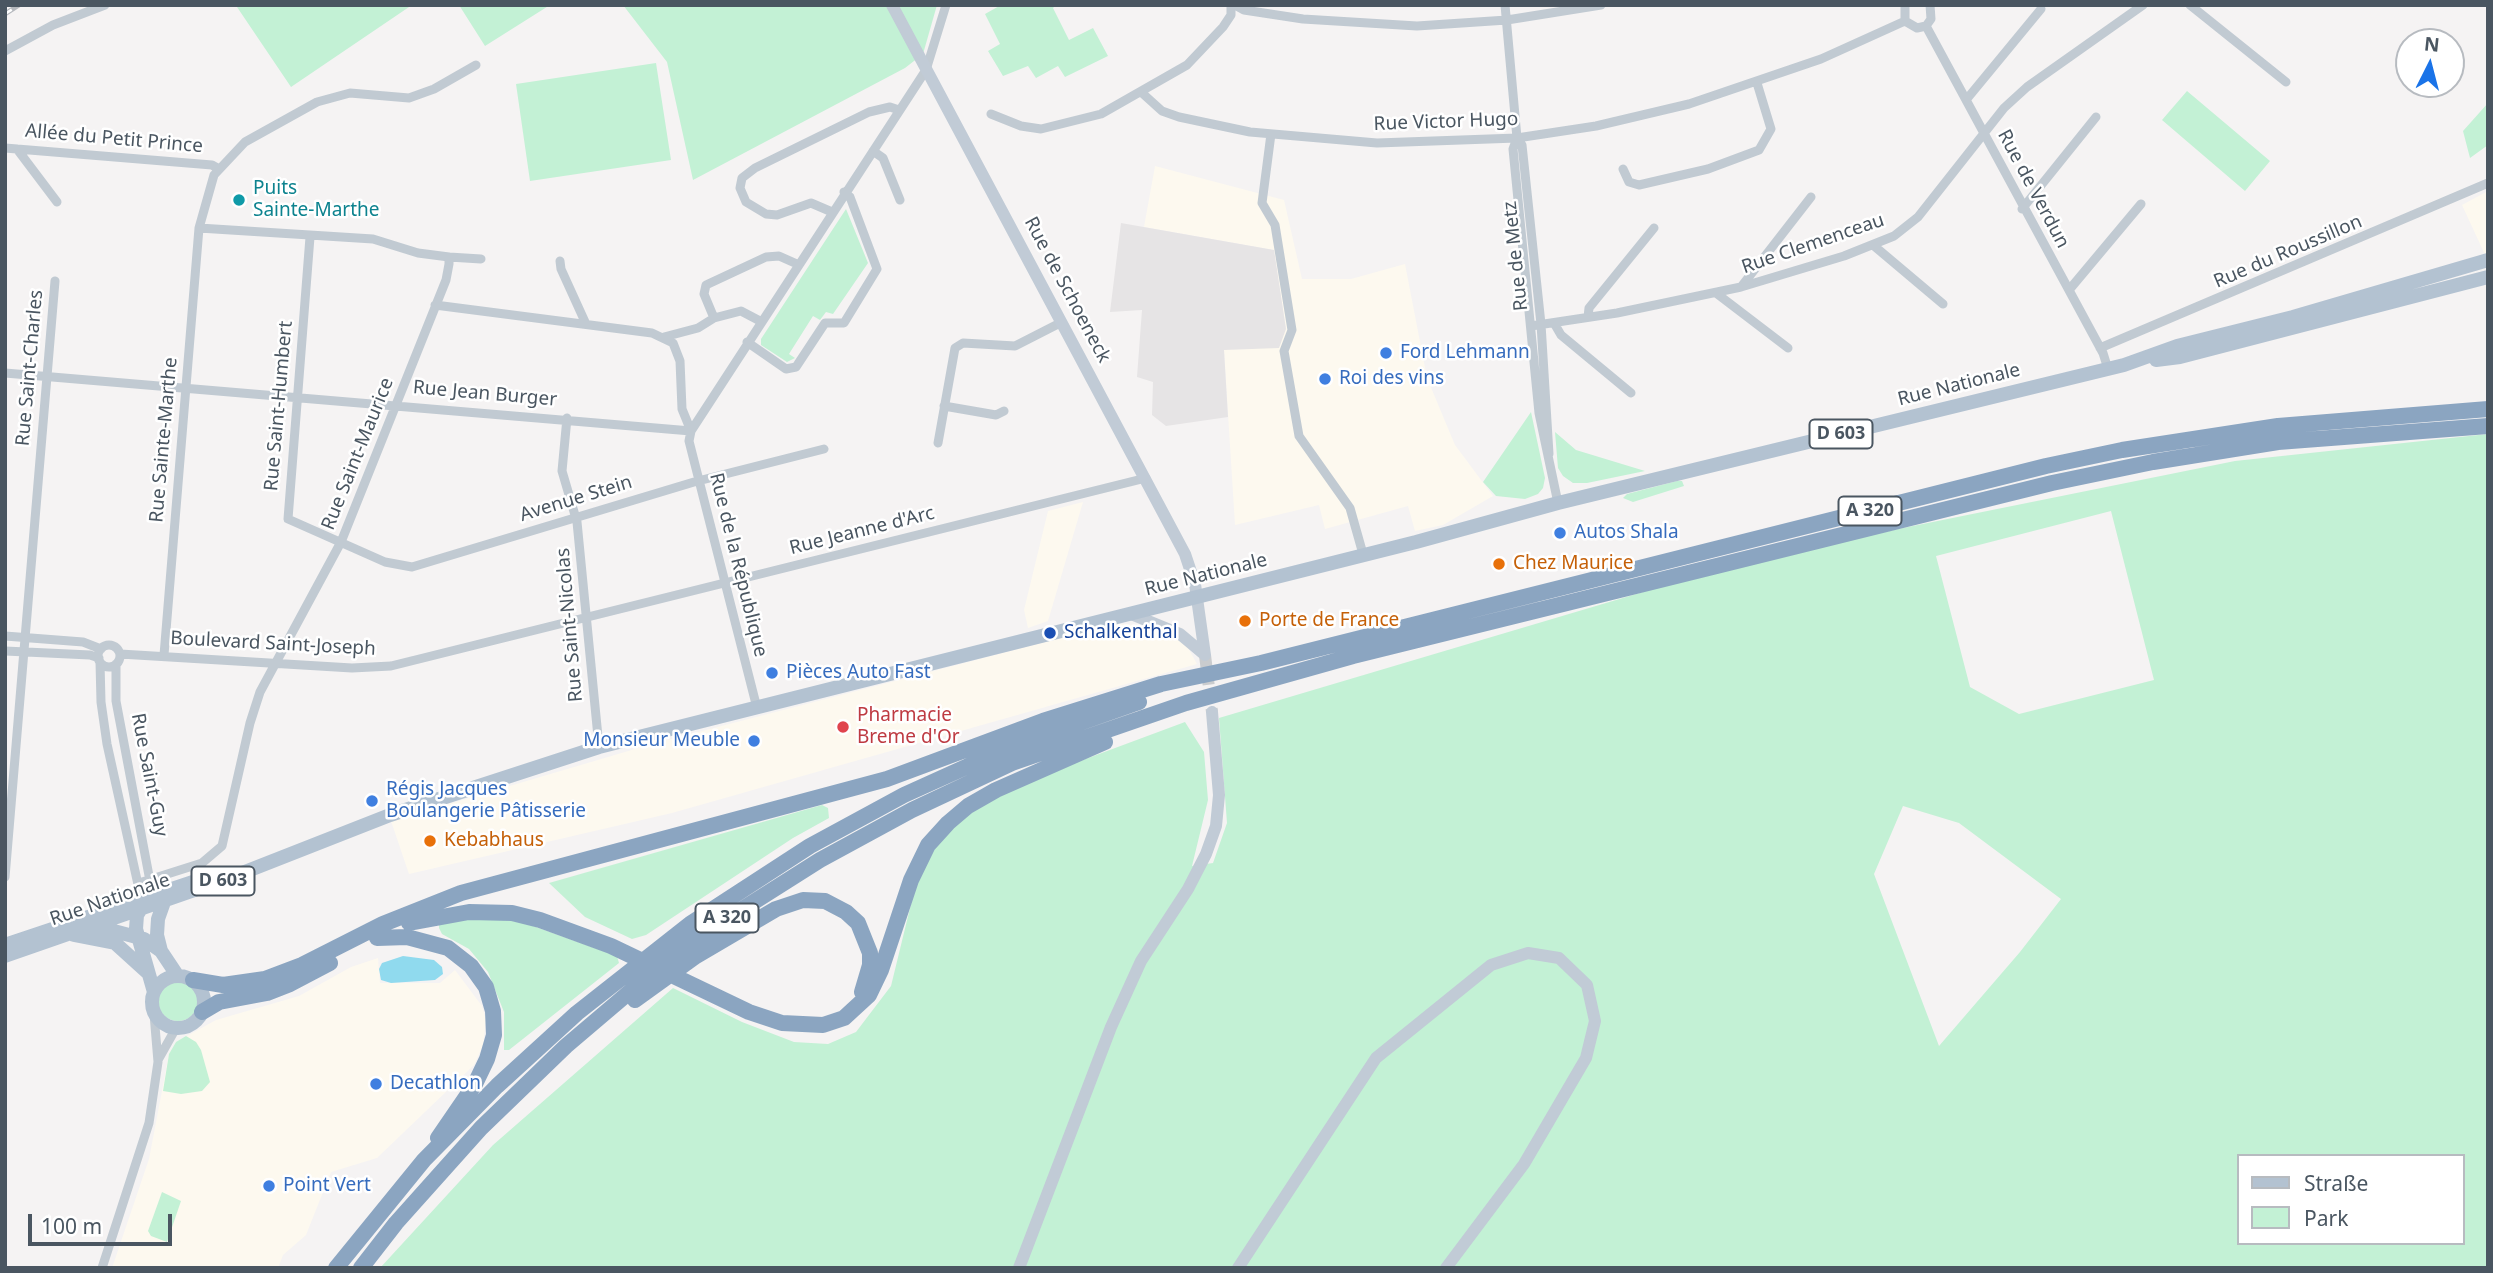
<!DOCTYPE html>
<meta charset="utf-8">
<style>
body{margin:0}
#map{position:relative;width:2493px;height:1273px;overflow:hidden;background:#f5f3f3;font-family:"Noto Sans",sans-serif}
canvas{display:block}
.frame{position:absolute;inset:0;border:7px solid #4a5661;pointer-events:none}
.legend{position:absolute;left:2237px;top:1154px;width:228px;height:91px;box-sizing:border-box;background:#fff;border:2px solid #b7bbc0;margin:0;padding:9px 12px;list-style:none;font-size:21px;color:#4a5661}
.legend li{display:flex;align-items:center;gap:14px;height:35px}
.legend b{width:35px;border:2px solid #b7bbc0}
.north{position:absolute;left:2395px;top:28px;width:70px;height:70px;box-sizing:border-box;background:#fff;border:2px solid #b7bbc0;border-radius:50%;rotate:6deg;font-size:19px;font-weight:700;line-height:28px;text-align:center;color:#4a5661}
.north::after{content:'';display:block;margin:auto;width:24px;height:32px;background:#1a73e8;clip-path:polygon(50% 0,100% 100%,50% 72%,0 100%)}
.scale{position:absolute;left:28px;top:1214px;width:144px;height:32px;box-sizing:border-box;border:4px solid #4a5661;border-top:0;padding-left:9px;font-size:21px;line-height:24px;white-space:nowrap;color:#4a5661;-webkit-text-stroke:5px #fff;paint-order:stroke}
</style>
<div id="map">
<canvas width="2493" height="1273"></canvas>
<div class="frame"></div>
<ul class="legend">
<li><b style="height:9px;background:#b3c2d1"></b>Straße</li>
<li><b style="height:19px;background:#c3f1d5"></b>Park</li>
</ul>
<div class="north">N</div>
<div class="scale">100 m</div>
</div>
<script>
const context = document.querySelector('canvas').getContext('2d');
context.lineJoin = 'round';
function fillPath(path, color) { context.fillStyle = color; context.fill(path, 'evenodd'); }
const shape = rows => new Path2D(rows.map(r => 'M' + r).join(''));
function stroke(path, color, width, dash) { context.strokeStyle = color; context.lineWidth = width; context.lineCap = dash ? 'butt' : 'round'; context.setLineDash(dash || []); context.stroke(path); }
function write(font, color, halo, rows, align = 'center') {
  context.font = font + ' "Noto Sans",sans-serif'; context.lineWidth = 5; context.setLineDash([]); context.textBaseline = 'middle'; context.strokeStyle = halo; context.fillStyle = color; for (const [text, x, y, turn = 0] of rows) {
    context.save(); context.translate(x, y); context.rotate((+turn || 0) * Math.PI / 180); context.textAlign = isNaN(turn) ? turn : align; if (halo) context.strokeText(text, 0, 0); context.fillText(text, 0, 0); context.restore();
  }
}
const commercial = shape([
 [1155,166,1284,200,1302,279,1351,279,1405,264,1427,378,1455,445,1493,496,1443,525,1415,531,1408,506,1325,529,1319,505,1235,525,1224,350,1286,329,1274,250,1144,227],
 [2488,191,2488,257,2486,257,2462,205],
 [1083,502,1048,621,1028,628,1024,610,1048,511],
 [1128,624,1170,635,1187,646,1197,664,672,813,409,874,391,821,652,744,1111,625],
 [378,958,380,983,440,983,455,970,482,1006,486,1020,483,1045,474,1065,377,1158,331,1172,306,1235,283,1255,278,1268,112,1268,149,1159,169,1054,176,1042,216,1020,299,996,351,967]
]);
const education = shape([
 [1121,223,1274,250,1286,329,1279,348,1224,350,1228,417,1166,426,1152,415,1153,382,1137,377,1142,310,1110,312]
]);
const green = shape([
 [241,5,412,5,291,87,237,7],
 [459,5,550,5,485,46],
 [623,5,937,5,923,54,905,68,693,180,667,62],
 [1001,5,1056,5,1053,8,1069,40,1093,28,1108,56,1065,77,1058,66,1036,78,1028,66,1003,76,988,51,1000,44,985,14],
 [656,63,671,160,530,181,516,84],
 [2187,91,2270,161,2245,191,2162,120],
 [2488,103,2488,145,2470,158,2463,131],
 [846,209,868,263,833,314,826,312,820,320,813,316,789,354,795,358,787,362,761,345,761,339],
 [1531,412,1545,478,1543,488,1538,494,1525,499,1496,496,1483,482],
 [1555,432,1576,450,1645,471,1587,483,1573,483,1563,476,1558,468],
 [2488,434,2488,1268,380,1268,493,1145,673,988,742,1022,794,1042,828,1044,856,1032,891,986,921,863,961,817,1013,786,1185,722,1204,752,1208,800,1192,866,1213,863,1227,823,1219,718,1717,570,1898,529,2235,461],
 [2111,511,2154,680,2019,714,1970,687,1936,556],
 [1903,806,1959,823,2061,899,2020,952,1939,1046,1874,874],
 [2239,1156,2463,1156,2463,1243,2239,1243],
 [1677,481,1682,481,1684,486,1633,502,1623,498,1627,494],
 [822,805,828,808,829,818,793,838,646,935,632,939,585,917,549,883],
 [474,917,522,922,617,956,619,963,509,1050,504,1050,504,1012,488,972,469,949,442,934,439,928,439,923],
 '158 1001a20 20 0 1 1 40 0a20 20 0 1 1-40 0Z',
 [186,1036,196,1042,201,1050,210,1082,202,1091,181,1094,163,1091,169,1054,176,1042],
 [162,1192,181,1201,167,1242,151,1236,148,1231]
]);
const water = shape([
 [403,956,434,960,442,967,443,974,435,980,391,983,381,980,379,969,382,963]
]);
const secondaryTunnel = shape([
 [1205,655,1212,712]
]);
const minor = shape([
 [1235,5,1244,10,1303,19,1417,26,1507,20,1601,5],
 [1505,5,1517,138,1513,149,1539,413,1558,503],
 [1905,5,1905,21,1917,28,1926,26,1931,19,1930,5],
 [2190,5,2286,82],
 [1926,26,2103,353,2108,369],
 [5,51,53,25,105,5],
 [1141,92,1162,111,1179,117,1250,132,1377,143,1517,138,1596,126,1689,104,1821,59,1905,21],
 [1966,100,2041,9],
 [991,114,1021,126,1041,129,1101,114,1187,65,1223,27,1231,15,1231,5],
 [1271,134,1262,203,1275,225,1292,330,1284,351,1299,436,1350,508,1363,554],
 [1517,138,1522,145,1541,324,1549,454],
 [5,148,212,165,219,169],
 [17,149,57,202],
 [873,151,883,158,900,200],
 [1623,169,1629,182,1639,185,1708,169,1759,150,1771,129,1757,83],
 [2022,209,2096,117],
 [832,212,811,203,777,215,766,214,746,202,740,188,742,178,755,168,869,112,890,107,899,110],
 [310,237,288,519,385,562,412,567,694,482,824,449],
 [1873,245,1943,304],
 [449,257,481,259],
 [560,261,561,269,586,324],
 [1741,287,1811,197],
 [2069,290,2141,204],
 [1716,293,1788,348],
 [435,305,652,333,673,343,680,361,682,409,691,431,689,441,757,708],
 [1588,317,1589,308,1654,228],
 [714,318,741,311,760,321],
 [1554,323,1561,335,1631,393],
 [1531,326,1617,313,1741,287,1844,256,1894,236,1918,217,2004,108,2027,87,2143,5],
 [664,337,698,328,714,318,704,294,706,285,766,257,779,256,797,264],
 [747,342,786,369,796,367,825,323,844,323,877,269,850,197,844,192],
 [2100,348,2488,183],
 [5,373,691,431,926,70,946,5],
 [944,406,996,415,1004,411],
 [567,418,562,471,577,522,599,747],
 [938,443,955,348,963,343,1015,346,1062,322],
 [5,636,83,642,101,649],
 '98 656a11 11 0 1 1 22 0a11 11 0 1 1-22 0Z',
 [5,651,90,655,99,658],
 [120,654,352,668,391,666,1146,478],
 [164,655,199,228,214,175,245,142,317,102,350,93,409,98,434,89,476,65],
 [100,662,101,702,107,744,141,898],
 [116,664,116,701,150,881],
 [5,877,55,281],
 [139,883,202,863,222,846,250,723,260,692,341,542,446,280,449,264,449,257,418,253,373,239,199,228],
 [158,1060,176,1028],
 [102,1268,149,1123,158,1062,154,1014]
]);
const secondary = shape([
 [892,5,1185,554,1195,584,1205,655],
 [1131,614,1180,634,1205,655],
 [1019,1268,1111,1027,1141,961,1188,889,1206,854,1216,826,1219,795,1212,712],
 [1238,1268,1376,1058,1491,965,1528,953,1559,958,1587,985,1595,1021,1586,1058,1524,1164,1446,1268]
]);
const primary = shape([
 [2156,360,2180,357,2488,277],
 [164,902,158,919,157,935,161,951,177,975],
 [142,907,137,915,136,929,154,992],
 [95,926,144,939,161,951],
 [74,935,115,943,147,972],
 [5,945,196,881],
 [5,956,232,877,390,815,599,747,1416,542,1558,503,2124,365,2177,346,2293,317,2488,260],
 '152 1002a26 26 0 1 1 52 0a26 26 0 1 1-52 0Z'
]);
const motorway = shape([
 [409,923,469,912,512,913,540,920,611,946,749,1012,782,1023,823,1025,844,1018,869,995,881,970,911,880,928,845,948,823,968,806,996,790,1105,742],
 [377,938,407,937,448,948,471,966,486,987,493,1011,494,1035,487,1059,475,1084,438,1138],
 [193,980,223,985,265,979,302,965,383,924,461,893,887,779,1043,721,1161,684,1261,663,2046,466,2122,450,2278,426,2488,409],
 [635,1000,696,956,776,909,803,900,825,901,846,912,858,923,870,953,870,965,862,992],
 [202,1012,219,1002,267,993,290,984,330,963],
 [336,1268,424,1160,497,1086,577,1013,690,924,810,846,904,795,1008,748,1139,702],
 [361,1268,396,1223,481,1128,566,1046,646,978,700,936,820,860,912,810,1012,763,1186,703,1353,656,2052,483,2153,462,2278,442,2488,426]
]);
const rail = shape([
 [5,14,19,5]
]);
const markers = [
 [239,200,7,"#0f9aa8"],
 [1386,353,7,"#3f7fe0"],
 [1325,379,7,"#3f7fe0"],
 [1560,533,7,"#3f7fe0"],
 [1499,564,7,"#e8710a"],
 [1245,621,7,"#e8710a"],
 [1050,633,7,"#1a4fb4"],
 [772,673,7,"#3f7fe0"],
 [843,727,7,"#e0444e"],
 [754,741,7,"#3f7fe0"],
 [372,801,7,"#3f7fe0"],
 [430,841,7,"#e8710a"],
 [376,1084,7,"#3f7fe0"],
 [269,1186,7,"#3f7fe0"]
];
const shields = [
 [1841,434,63],
 [1870,511,63],
 [223,881,63],
 [727,918,63]
];
const shieldNames = [
 ["D 603",1841,434],
 ["A 320",1870,511],
 ["D 603",223,881],
 ["A 320",727,918]
];
const streetNames = [
 ["Rue Victor Hugo",1446,122,-2],
 ["Allée du Petit Prince",114,139,5],
 ["Rue de Verdun",2033,189,62],
 ["Rue Clemenceau",1813,244,-19],
 ["Rue du Roussillon",2288,252,-23],
 ["Rue de Metz",1516,256,-96],
 ["Rue de Schoeneck",1067,290,62],
 ["Rue Saint-Charles",30,368,-85],
 ["Rue Nationale",1959,385,-14],
 ["Rue Jean Burger",485,394,5],
 ["Rue Saint-Humbert",279,406,-85],
 ["Rue Sainte-Marthe",164,440,-85],
 ["Rue Saint-Maurice",358,454,-68],
 ["Avenue Stein",576,499,-17],
 ["Rue Jeanne d'Arc",862,531,-14],
 ["Rue de la République",738,565,76],
 ["Rue Nationale",1206,575,-14],
 ["Rue Saint-Nicolas",570,625,-95],
 ["Boulevard Saint-Joseph",273,644,3],
 ["Rue Saint-Guy",149,775,79],
 ["Rue Nationale",110,900,-19]
];
const cultureNames = [
 ["Puits",253,189],
 ["Sainte-Marthe",253,211]
];
const shopNames = [
 ["Ford Lehmann",1400,353],
 ["Roi des vins",1339,379],
 ["Autos Shala",1574,533],
 ["Pièces Auto Fast",786,673],
 ["Monsieur Meuble",740,741,"right"],
 ["Régis Jacques",386,790],
 ["Boulangerie Pâtisserie",386,812],
 ["Decathlon",390,1084],
 ["Point Vert",283,1186]
];
const foodNames = [
 ["Chez Maurice",1513,564],
 ["Porte de France",1259,621],
 ["Kebabhaus",444,841]
];
const transitNames = [
 ["Schalkenthal",1064,633]
];
const healthNames = [
 ["Pharmacie",857,716],
 ["Breme d'Or",857,738]
];
fillPath(commercial, '#fdf9ef');
fillPath(education, '#e6e4e5');
fillPath(green, '#c3f1d5');
fillPath(water, '#90daee');
stroke(secondaryTunnel, '#caccce', 12, [12, 6]);
stroke(minor, '#c1cad2', 9);
stroke(secondary, '#c1cbd6', 12);
stroke(primary, '#b3c2d1', 14);
stroke(motorway, '#8ba5c1', 16);
stroke(rail, '#b5b8bd', 5);
stroke(rail, '#fff', 2.5, [8]);
for (const [x, y, r, color] of markers) { const dot = new Path2D(); dot.arc(x, y, r, 0, 2 * Math.PI); context.fillStyle = color; context.fill(dot); stroke(dot, '#fff', 2.5); }
for (const [x, y, w] of shields) { const box = new Path2D(); box.roundRect(x - w / 2, y - 14.5, w, 29, 5); context.fillStyle = '#fff'; context.fill(box); stroke(box, '#4a5661', 2); }
write('bold 18px', '#4a5661', null, shieldNames);
write('19px', '#4a5661', '#fff', streetNames);
write('19px', '#0d838f', '#fff', cultureNames, 'left');
write('19px', '#366cbe', '#fff', shopNames, 'left');
write('19px', '#c56008', '#fff', foodNames, 'left');
write('19px', '#164399', '#fff', transitNames, 'left');
write('19px', '#be3a42', '#fff', healthNames, 'left');
</script>
